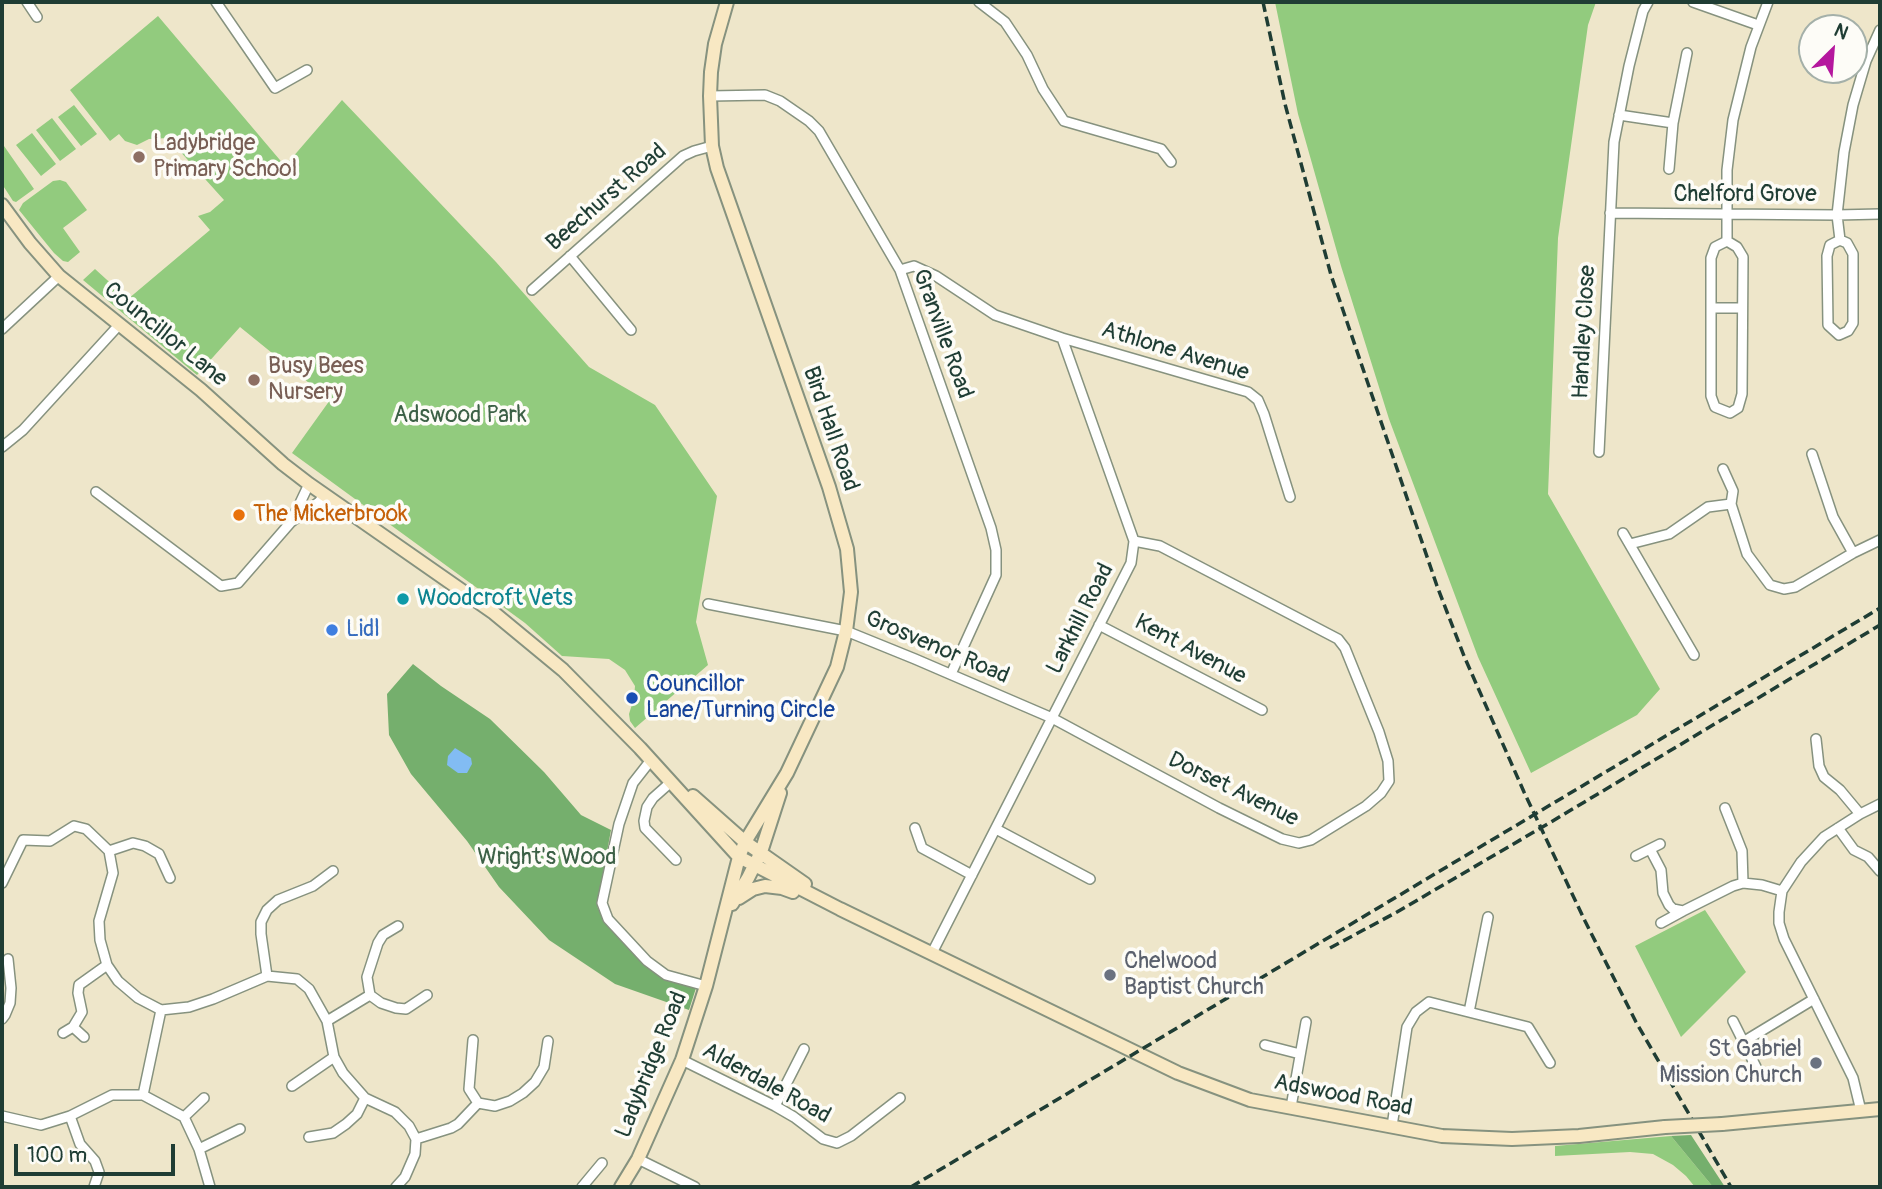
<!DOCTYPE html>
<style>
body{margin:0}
#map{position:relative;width:1882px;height:1189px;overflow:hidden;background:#eee6ca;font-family:Pangolin,sans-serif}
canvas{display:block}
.frame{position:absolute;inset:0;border:4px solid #1f3d34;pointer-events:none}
.north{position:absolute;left:1798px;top:14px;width:70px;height:70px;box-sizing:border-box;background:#fdfcf7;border:2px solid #a4b0a9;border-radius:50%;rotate:25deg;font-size:19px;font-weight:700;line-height:28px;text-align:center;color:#1f3d34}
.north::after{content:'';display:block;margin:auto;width:24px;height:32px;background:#b5179e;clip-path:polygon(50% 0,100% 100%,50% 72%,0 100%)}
.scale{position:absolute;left:14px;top:1144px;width:161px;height:32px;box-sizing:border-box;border:4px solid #1f3d34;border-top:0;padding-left:9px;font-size:21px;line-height:24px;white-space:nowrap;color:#1f3d34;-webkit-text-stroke:5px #fdfcf7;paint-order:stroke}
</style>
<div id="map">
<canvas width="1882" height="1189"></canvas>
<div class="frame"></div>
<div class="north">N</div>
<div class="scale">100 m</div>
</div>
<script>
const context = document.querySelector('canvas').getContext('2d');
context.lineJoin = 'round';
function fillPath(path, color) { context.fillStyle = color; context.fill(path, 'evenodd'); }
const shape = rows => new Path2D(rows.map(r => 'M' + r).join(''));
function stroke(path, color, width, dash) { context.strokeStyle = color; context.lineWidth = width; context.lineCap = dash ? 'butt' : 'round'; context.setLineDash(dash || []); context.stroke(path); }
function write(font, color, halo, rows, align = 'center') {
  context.font = font + ' Pangolin,sans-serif'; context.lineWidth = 7; context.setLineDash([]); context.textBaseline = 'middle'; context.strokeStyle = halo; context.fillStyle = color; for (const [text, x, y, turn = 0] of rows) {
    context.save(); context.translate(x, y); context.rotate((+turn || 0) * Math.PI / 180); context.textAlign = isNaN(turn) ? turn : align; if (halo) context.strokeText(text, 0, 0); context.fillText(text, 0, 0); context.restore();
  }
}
const green = shape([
 [1275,2,1596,2,1588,25,1558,238,1548,494,1660,689,1637,715,1531,773,1478,657,1389,419,1341,266,1298,114],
 [158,16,285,166,342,100,496,262,589,367,655,405,717,496,696,622,708,665,635,728,630,721,629,714,634,698,635,686,625,670,609,659,562,656,525,623,292,453,330,400,240,327,197,375,83,280,95,269,128,299,210,230,198,216,210,212,224,200,168,138,149,139,137,145,125,141,119,134,110,141,70,90],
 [74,105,97,134,81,146,58,117],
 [52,118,76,149,60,161,36,130],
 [32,133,56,164,41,176,16,145],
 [4,146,34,189,16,202,13,201,2,184,2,147],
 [60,180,66,182,87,210,63,228,80,252,68,262,63,261,54,253,19,210,23,203,53,181],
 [1705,910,1746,972,1681,1037,1635,946],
 [1671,1136,1713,1187,1695,1187,1686,1176,1673,1165,1653,1154,1630,1152,1555,1156,1555,1146]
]);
const forest = shape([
 [413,664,441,686,490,719,544,772,581,815,611,830,597,906,605,922,645,966,665,980,696,988,689,1010,615,984,549,940,499,887,467,841,411,774,389,735,387,694],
 [1691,1135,1725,1187,1713,1187,1671,1136]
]);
const water = shape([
 [455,748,471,758,472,764,467,773,458,773,447,765,448,756]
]);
const street = shape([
 [27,2,37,17],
 [216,2,275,88,307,70],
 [979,2,1005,22,1027,55,1043,89,1064,121,1161,149,1171,162],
 [1693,2,1758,25],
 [710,96,765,95,780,101,809,121,819,131,900,270,991,528,996,550,996,575,951,674],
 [1619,115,1673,123],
 [1669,169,1673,123,1687,53],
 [1610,213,1837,215,1880,214],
 [1840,240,1830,245,1827,256,1828,325,1839,335,1848,331,1853,323,1853,254,1847,243,1840,240,1837,215,1844,152,1853,105,1866,61,1880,30],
 [1727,241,1737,247,1743,257,1742,394,1738,408,1730,413,1715,407,1711,396,1711,258,1715,247,1727,241],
 [1727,241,1727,170,1733,120,1751,47,1768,2],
 [570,256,631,330],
 [900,270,914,266,936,276,995,315,1062,338,1134,541,1131,563,932,953],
 [532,290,683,156,694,151,712,146],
 [1711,308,1742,308],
 [2,329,59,276],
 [1062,338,1248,392,1258,400,1264,414,1290,497],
 [2,447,23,430,119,325],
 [1599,452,1614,142,1629,66,1643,11,1648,2],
 [1812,454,1833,517,1853,553],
 [1723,469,1733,491,1731,504],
 [96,492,221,586,238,583,291,522,319,502,325,494],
 [292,520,309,484],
 [1623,533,1694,655],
 [1630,544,1669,534,1708,507,1731,504,1747,554,1770,585,1784,589,1795,587,1853,553,1880,540],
 [708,604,846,631,915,659,1052,718,1219,808,1282,839,1299,843,1311,840,1366,806,1381,793,1389,781,1388,761,1379,732,1345,648,1338,639,1160,546,1134,541],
 [1099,625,1262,710],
 [1816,739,1819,766,1824,777,1840,790,1860,814],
 [651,760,633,783,619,824,602,903,608,919,647,961,666,975,706,986],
 [671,782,653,798,647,807,644,821,645,828,676,860],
 [1725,808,1742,851,1743,883],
 [915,828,922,848,972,875],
 [1838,828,1854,850,1868,857,1880,871],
 [996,829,1090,879],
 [1650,849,1661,870,1663,893,1669,905,1673,909,1683,911,1733,886,1743,883,1762,885,1782,891],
 [109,851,133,843,145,846,159,854,170,878],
 [1636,856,1660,844],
 [2,883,23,840,50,841,74,826,86,829,109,851,113,873,99,921,100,940,107,965,118,981,138,998,161,1010,189,1007,213,999,267,976,297,979,309,989,327,1021,334,1057,343,1073,365,1098,395,1112,409,1126,416,1139,415,1154,405,1177,396,1187],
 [1661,923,1683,911],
 [267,976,261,934,261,922,267,910,278,900,313,886,333,871],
 [370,995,381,1003,396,1008,406,1009,427,995],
 [1469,1012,1488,917],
 [2,1019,5,1015,10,1003,11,988,8,959],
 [327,1021,370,995,367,977,378,943,383,935,398,926],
 [1733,1021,1756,1067],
 [73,1027,84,1037],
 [63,1033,73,1027,82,1012,78,993,79,985,107,965],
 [473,1040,469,1089,478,1103],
 [1743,1042,1814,999],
 [1265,1045,1300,1054],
 [682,1060,775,1106,794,1117,823,1139,837,1143,851,1136,900,1098],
 [292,1086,334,1057],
 [143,1095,161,1010],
 [775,1106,804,1049],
 [1291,1107,1306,1022],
 [1861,1111,1853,1078,1784,939,1779,923,1779,912,1782,891,1801,862,1824,837,1860,814,1880,804],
 [2,1116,41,1125,70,1116,112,1095,143,1095,184,1117,199,1149,210,1187],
 [70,1116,80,1144,95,1161,99,1172,94,1187],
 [184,1117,204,1098],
 [1392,1126,1407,1027,1416,1012,1429,1002,1528,1027,1550,1063],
 [309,1137,333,1133,346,1124,357,1114,365,1098],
 [416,1139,451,1128,458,1124,478,1103,495,1106,510,1101,523,1093,535,1082,544,1067,548,1041],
 [199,1149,240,1129],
 [638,1159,695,1187],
 [582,1187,602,1163]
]);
const secondary = shape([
 [2,205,30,243,59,276,201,390,283,464,309,484,494,613,563,670,640,748,739,857,840,909,1178,1073,1250,1100,1442,1136,1512,1139,1579,1136,1665,1127],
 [693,796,745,842,805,884],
 [739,898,753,889,765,886,782,888,793,892],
 [732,904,748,878,761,852,780,793],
 [1722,1124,1880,1109],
 [621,1187,638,1159,682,1060,706,986,739,857,745,842,787,773,837,667,846,631,851,592,847,549,829,487,717,168,712,146,710,96,711,72,715,44,727,2]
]);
const rail = shape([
 [1263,2,1285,104,1331,275,1437,586,1464,656,1524,792,1585,921,1636,1022,1731,1187],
 [1330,948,1397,912,1551,822,1880,625],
 [911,1187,1880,608]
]);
const secondaryBridge = shape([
 [1665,1127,1722,1124]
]);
const markers = [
 [139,157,7,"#8d6e63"],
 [254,380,7,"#8d6e63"],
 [239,515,7,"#e8710a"],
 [403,599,7,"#0f9aa8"],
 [332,630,7,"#3f7fe0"],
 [632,698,7,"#1a4fb4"],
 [1110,975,7,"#6b7280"],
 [1816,1063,7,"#6b7280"]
];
const educationNames = [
 ["Ladybridge",153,144],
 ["Primary School",153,170],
 ["Busy Bees",268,367],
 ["Nursery",268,393]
];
const streetNames = [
 ["Chelford Grove",1745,195],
 ["Beechurst Road",607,198,-41],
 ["Handley Close",1585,332,-87],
 ["Granville Road",942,334,70],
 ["Councillor Lane",165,335,39],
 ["Athlone Avenue",1175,352,17],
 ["Bird Hall Road",830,429,71],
 ["Larkhill Road",1081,619,-63],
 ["Grosvenor Road",937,648,23],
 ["Kent Avenue",1190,650,28],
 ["Dorset Avenue",1233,790,26],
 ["Ladybridge Road",652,1065,-68],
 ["Alderdale Road",766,1084,29],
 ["Adswood Road",1343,1096,11]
];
const parkNames = [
 ["Adswood Park",460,416],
 ["Wright's Wood",547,858]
];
const foodNames = [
 ["The Mickerbrook",253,515]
];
const cultureNames = [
 ["Woodcroft Vets",417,599]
];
const shopNames = [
 ["Lidl",346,630]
];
const transitNames = [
 ["Councillor",646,685],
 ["Lane/Turning Circle",646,711]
];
const worshipNames = [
 ["Chelwood",1124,962],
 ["Baptist Church",1124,988],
 ["St Gabriel",1802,1050,"right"],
 ["Mission Church",1802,1076,"right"]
];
fillPath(green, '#92cb7e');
fillPath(forest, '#75af6d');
fillPath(water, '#82bcf3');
stroke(street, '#86927f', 12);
stroke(secondary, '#86927f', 16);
stroke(street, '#fff', 9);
stroke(secondary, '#f8e8c3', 12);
stroke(rail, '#1f3d34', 3.5, [10, 5]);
stroke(secondaryBridge, '#86927f', 16, []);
stroke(secondaryBridge, '#f8e8c3', 12);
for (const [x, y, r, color] of markers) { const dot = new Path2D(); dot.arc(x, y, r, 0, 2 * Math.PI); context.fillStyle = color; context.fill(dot); stroke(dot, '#fdfcf7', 2.5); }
write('23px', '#785e54', '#fdfcf7', educationNames, 'left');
write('23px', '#1f3d34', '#fdfcf7', streetNames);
write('23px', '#3c6046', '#fdfcf7', parkNames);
write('23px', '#c56008', '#fdfcf7', foodNames, 'left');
write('23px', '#0d838f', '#fdfcf7', cultureNames, 'left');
write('23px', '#366cbe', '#fdfcf7', shopNames, 'left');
write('23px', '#164399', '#fdfcf7', transitNames, 'left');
write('23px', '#5b616d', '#fdfcf7', worshipNames, 'left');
</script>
